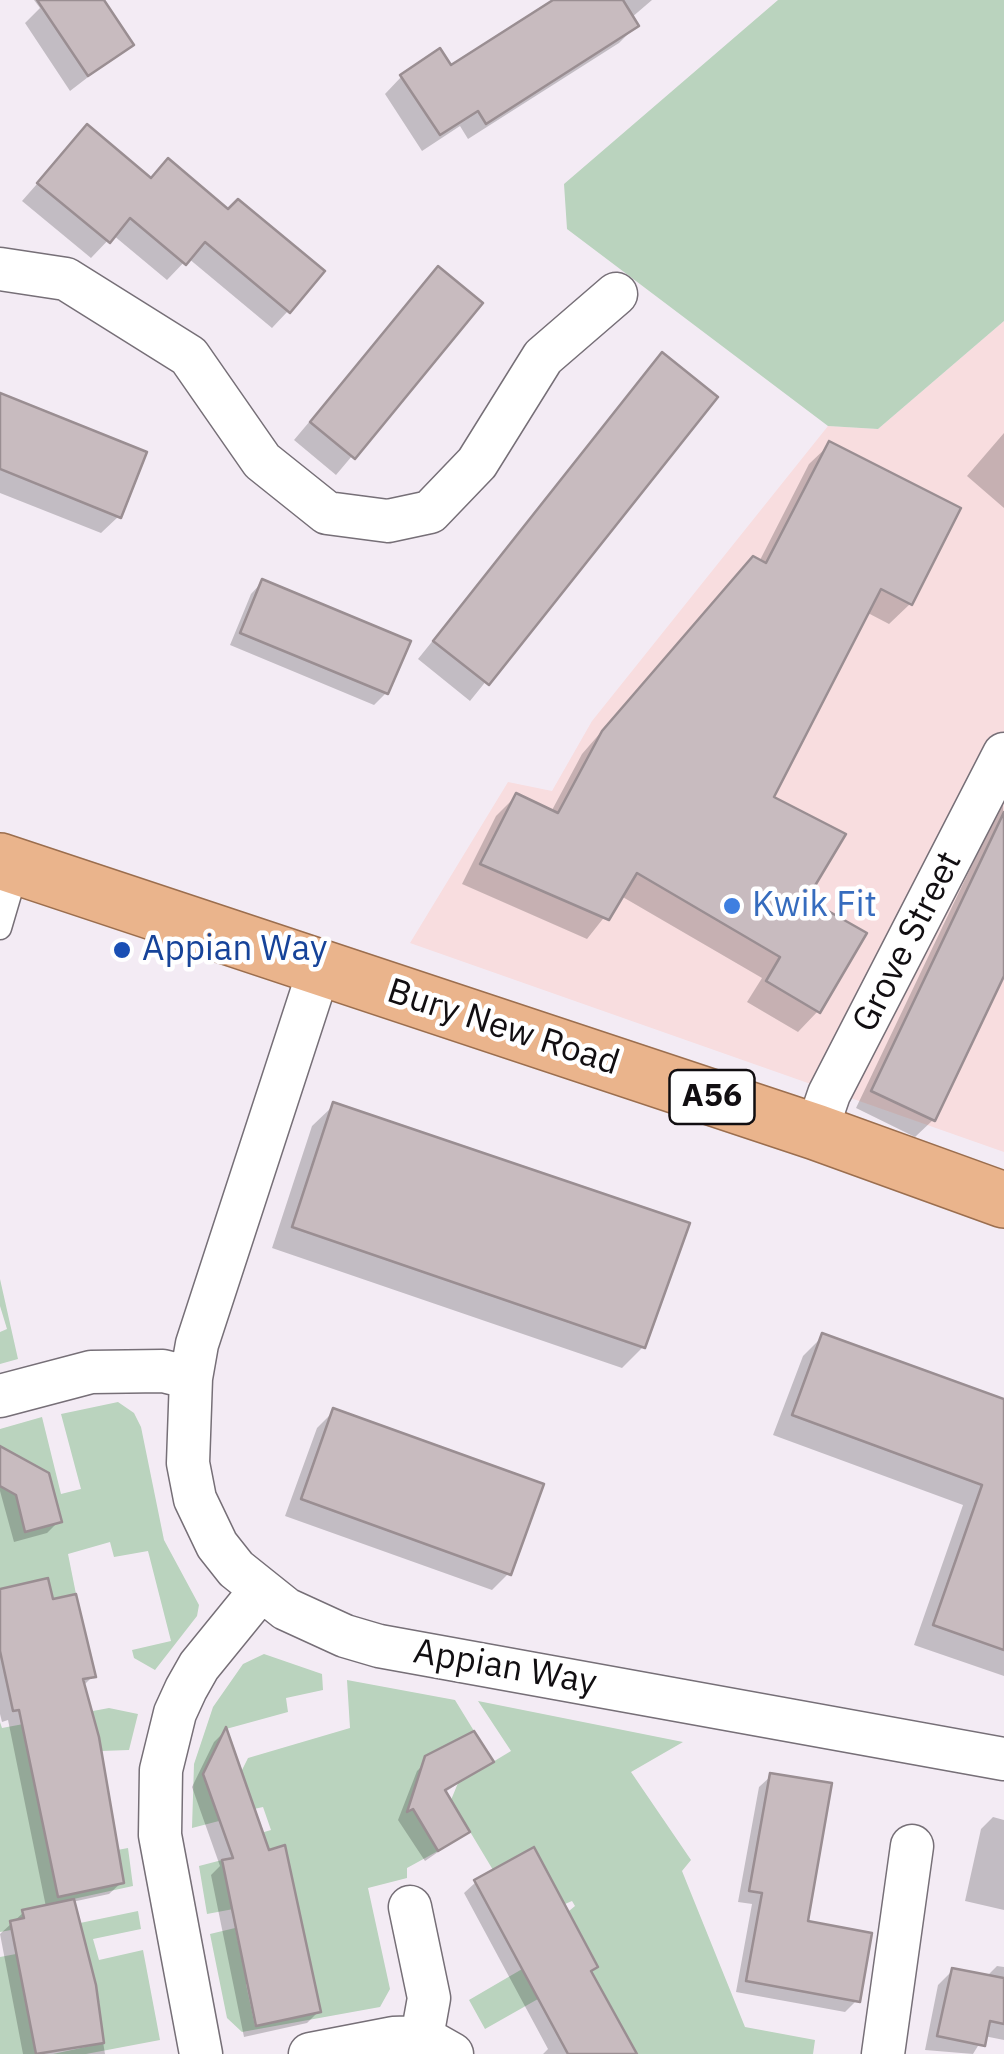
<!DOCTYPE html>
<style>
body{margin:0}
canvas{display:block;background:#f3ebf4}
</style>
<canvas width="1004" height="2054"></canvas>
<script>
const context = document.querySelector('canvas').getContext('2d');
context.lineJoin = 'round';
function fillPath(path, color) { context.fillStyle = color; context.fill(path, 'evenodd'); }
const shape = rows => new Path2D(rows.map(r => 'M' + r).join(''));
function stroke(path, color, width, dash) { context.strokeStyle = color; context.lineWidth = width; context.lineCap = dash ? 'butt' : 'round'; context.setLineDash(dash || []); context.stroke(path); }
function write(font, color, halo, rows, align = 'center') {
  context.font = font + ' "IBM Plex Sans",sans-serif'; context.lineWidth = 9; context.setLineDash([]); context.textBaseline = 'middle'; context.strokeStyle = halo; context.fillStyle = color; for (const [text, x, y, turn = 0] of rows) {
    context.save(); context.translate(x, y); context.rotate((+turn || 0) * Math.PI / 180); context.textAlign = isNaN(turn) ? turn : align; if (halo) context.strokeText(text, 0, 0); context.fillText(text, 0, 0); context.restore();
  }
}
const industrial = shape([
 [1004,321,1004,1152,410,943,508,782,552,791,592,721,828,426,878,429]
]);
const green = shape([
 [778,0,1004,0,1004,321,878,429,828,426,567,229,564,184],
 [0,1279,18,1359,0,1364,0,1332,7,1329,0,1306],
 [118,1402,134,1413,141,1427,164,1540,199,1605,197,1616,155,1670,134,1658,132,1650,171,1641,148,1551,114,1557,110,1542,68,1554,76,1594,53,1599,48,1578,0,1589,0,1486,62,1521,49,1473,0,1447,0,1429,42,1417,61,1494,81,1489,61,1414],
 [264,1654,322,1674,323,1690,286,1698,288,1712,226,1729,203,1774,219,1821,192,1828,194,1764,213,1707,243,1664],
 [347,1680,455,1700,474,1731,428,1756,412,1806,438,1851,407,1868,407,1878,368,1888,390,1989,380,2007,242,2032,227,2018,210,1934,235,1928,244,1970,309,1957,300,1917,276,1901,207,1914,199,1866,222,1860,230,1902,294,1888,285,1846,259,1852,254,1835,271,1830,263,1807,254,1809,241,1772,248,1758,350,1728],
 [311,1970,321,2012,255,2026,246,1984],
 [478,1701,683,1742,631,1772,691,1860,682,1871,745,2027,815,2040,813,2054,637,2054,612,2010,570,1982,598,1966,569,1911,575,1906,572,1901,565,1904,534,1848,493,1870,451,1800,458,1783,511,1751],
 [109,1708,138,1714,129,1750,101,1751,58,1896,124,1883,120,1866,107,1852,128,1848,133,1886,23,1910,24,1918,10,1921,11,1930,0,1932,0,1722,2,1728],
 [138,1911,141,1929,93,1939,99,1960,143,1950,160,2040,86,2054,53,2054,104,2043,101,2025,87,2009,100,2006,98,1997,88,1998,78,1954,88,1952,80,1923],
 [16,1954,22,1985,36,2054,0,2054,0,1957],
 [529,1965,538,1980,531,1985,538,1999,485,2029,469,2000]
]);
const shadow = shape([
 [34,0,101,0,131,44,70,91,25,23,40,8],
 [557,0,652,0,631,18,636,26,619,43,468,139,460,126,422,151,385,94,402,76,450,69],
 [87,127,288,311,272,328,188,258,167,280,113,235,91,258,22,201],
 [438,269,480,304,336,475,294,440],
 [662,356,715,398,470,701,418,659],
 [0,396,119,516,101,533,0,493],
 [1004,433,1004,508,967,476],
 [830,444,910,604,889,624,866,612,770,798,804,900,818,1011,798,1032,747,1002,762,978,621,896,587,939,462,884,496,816,516,796,551,812,582,754,733,580,759,562,809,464],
 [262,582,386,693,374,705,230,645,251,594],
 [1003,800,1004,970,933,1120,915,1137,856,1108],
 [334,1105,643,1347,622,1368,272,1248,312,1126],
 [823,1336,1004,1400,1004,1676,914,1645,963,1505,773,1435,803,1356],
 [334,1411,509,1573,492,1590,285,1516,317,1428],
 [0,1450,59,1521,47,1533,14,1542,0,1491],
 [0,1592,51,1602,93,1676,82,1687,121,1883,109,1894,72,1902,94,1986,105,2054,23,2054,0,1934,24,1912,46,1907,8,1720,2,1722,0,1714],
 [224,1732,319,2011,307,2023,244,2037,211,1875,220,1866,192,1787,214,1742],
 [430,1758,491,1761,444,1793,467,1832,425,1861,398,1820,417,1771],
 [771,1776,805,1923,857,2000,845,2012,736,1992,752,1904,738,1902,759,1787],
 [993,1817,1004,1820,1004,1910,965,1901,981,1829],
 [476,1882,589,1973,635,2054,543,2054,548,2049,464,1893],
 [997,1966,1004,1967,1004,2040,984,2036,973,2054,925,2050,938,1985,952,1971,986,1977]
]);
const building = shape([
 [37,0,104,0,134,45,88,76,37,0],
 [553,0,623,0,639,26,486,124,478,111,440,135,400,75,440,48,451,65,553,0],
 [87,124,151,178,168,158,228,209,238,199,325,271,290,313,205,242,186,265,130,218,110,243,37,183,87,124],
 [438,266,483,303,355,459,310,422,438,266],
 [662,352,718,397,489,685,433,641,662,352],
 [0,393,147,452,121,518,0,469,0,393],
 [829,441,961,508,912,605,881,589,774,797,846,834,807,899,867,933,820,1013,766,981,780,957,637,873,609,920,480,864,516,793,558,813,602,731,753,556,766,563,829,441],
 [262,579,411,641,388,694,240,633,262,579],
 [1004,812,1004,976,935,1121,871,1091,1004,812],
 [333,1102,690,1223,645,1348,292,1227,333,1102],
 [822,1333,1004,1399,1004,1650,933,1625,982,1485,792,1415,822,1333],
 [333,1408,544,1484,511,1575,301,1499,333,1408],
 [0,1446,49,1473,62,1522,25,1532,16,1495,0,1486,0,1446],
 [48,1578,53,1599,76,1594,96,1677,83,1679,99,1737,124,1883,58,1897,19,1710,13,1711,0,1651,0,1589,48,1578],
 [226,1727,269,1850,285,1845,321,2012,256,2026,222,1860,233,1858,203,1774,226,1727],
 [474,1731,494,1762,445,1790,470,1832,438,1851,413,1809,407,1812,425,1756,474,1731],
 [770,1773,832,1783,808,1921,872,1933,860,2002,746,1981,762,1893,749,1891,770,1773],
 [534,1847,598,1967,591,1971,637,2054,568,2054,474,1880,534,1847],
 [74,1899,96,1985,104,2043,36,2054,10,1921,24,1918,22,1910,74,1899],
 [952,1968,1004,1978,1004,2024,990,2021,985,2046,937,2036,952,1968]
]);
const service = shape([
 [0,928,18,867]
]);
const minor = shape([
 [0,269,66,279,189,356,262,461,327,513,388,521,430,512,477,463,543,357,616,294],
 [320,967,197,1344,191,1378,188,1463,195,1499,217,1545,236,1569,286,1609,345,1636,379,1646,1004,1759],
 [816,1132,829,1094,1004,754],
 [0,1396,91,1372,163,1371,191,1378],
 [410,1907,429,1998,422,2037],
 [201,2054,160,1835,161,1770,175,1713,186,1689,199,1666,260,1591],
 [310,2054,393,2038,422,2037,452,2054],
 [883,2054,912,1846]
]);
const trunk = shape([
 [0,861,816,1132,1004,1200]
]);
const markers = [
 [732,906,10,"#3f7fe0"],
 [122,950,10,"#1a4fb4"]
];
const shields = [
 [712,1097,85]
];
const shieldNames = [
 ["A56",712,1097]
];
const shopNames = [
 ["Kwik Fit",752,906]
];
const streetNames = [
 ["Grove Street",908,942,-63],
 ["Bury New Road",503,1028,18],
 ["Appian Way",505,1668,10]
];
const transitNames = [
 ["Appian Way",142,950]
];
fillPath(industrial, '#f8dddf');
fillPath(green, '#bad3be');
fillPath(shadow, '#0003');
fillPath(building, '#c8bbbf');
stroke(building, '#9a8e92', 2.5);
stroke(service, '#766f77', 25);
stroke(minor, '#766f77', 45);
stroke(trunk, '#9b6e4e', 58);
stroke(service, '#fff', 22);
stroke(minor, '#fff', 42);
stroke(trunk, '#eab48c', 55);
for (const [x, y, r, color] of markers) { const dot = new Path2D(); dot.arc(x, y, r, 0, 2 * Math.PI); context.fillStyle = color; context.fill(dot); stroke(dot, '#fff', 4); }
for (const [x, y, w] of shields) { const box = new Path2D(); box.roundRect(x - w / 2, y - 27, w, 54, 8); context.fillStyle = '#fff'; context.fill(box); stroke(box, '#110e11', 2.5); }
write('bold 32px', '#110e11', null, shieldNames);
write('35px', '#366cbe', '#fff', shopNames, 'left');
write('35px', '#110e11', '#fff', streetNames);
write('35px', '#164399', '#fff', transitNames, 'left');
</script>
